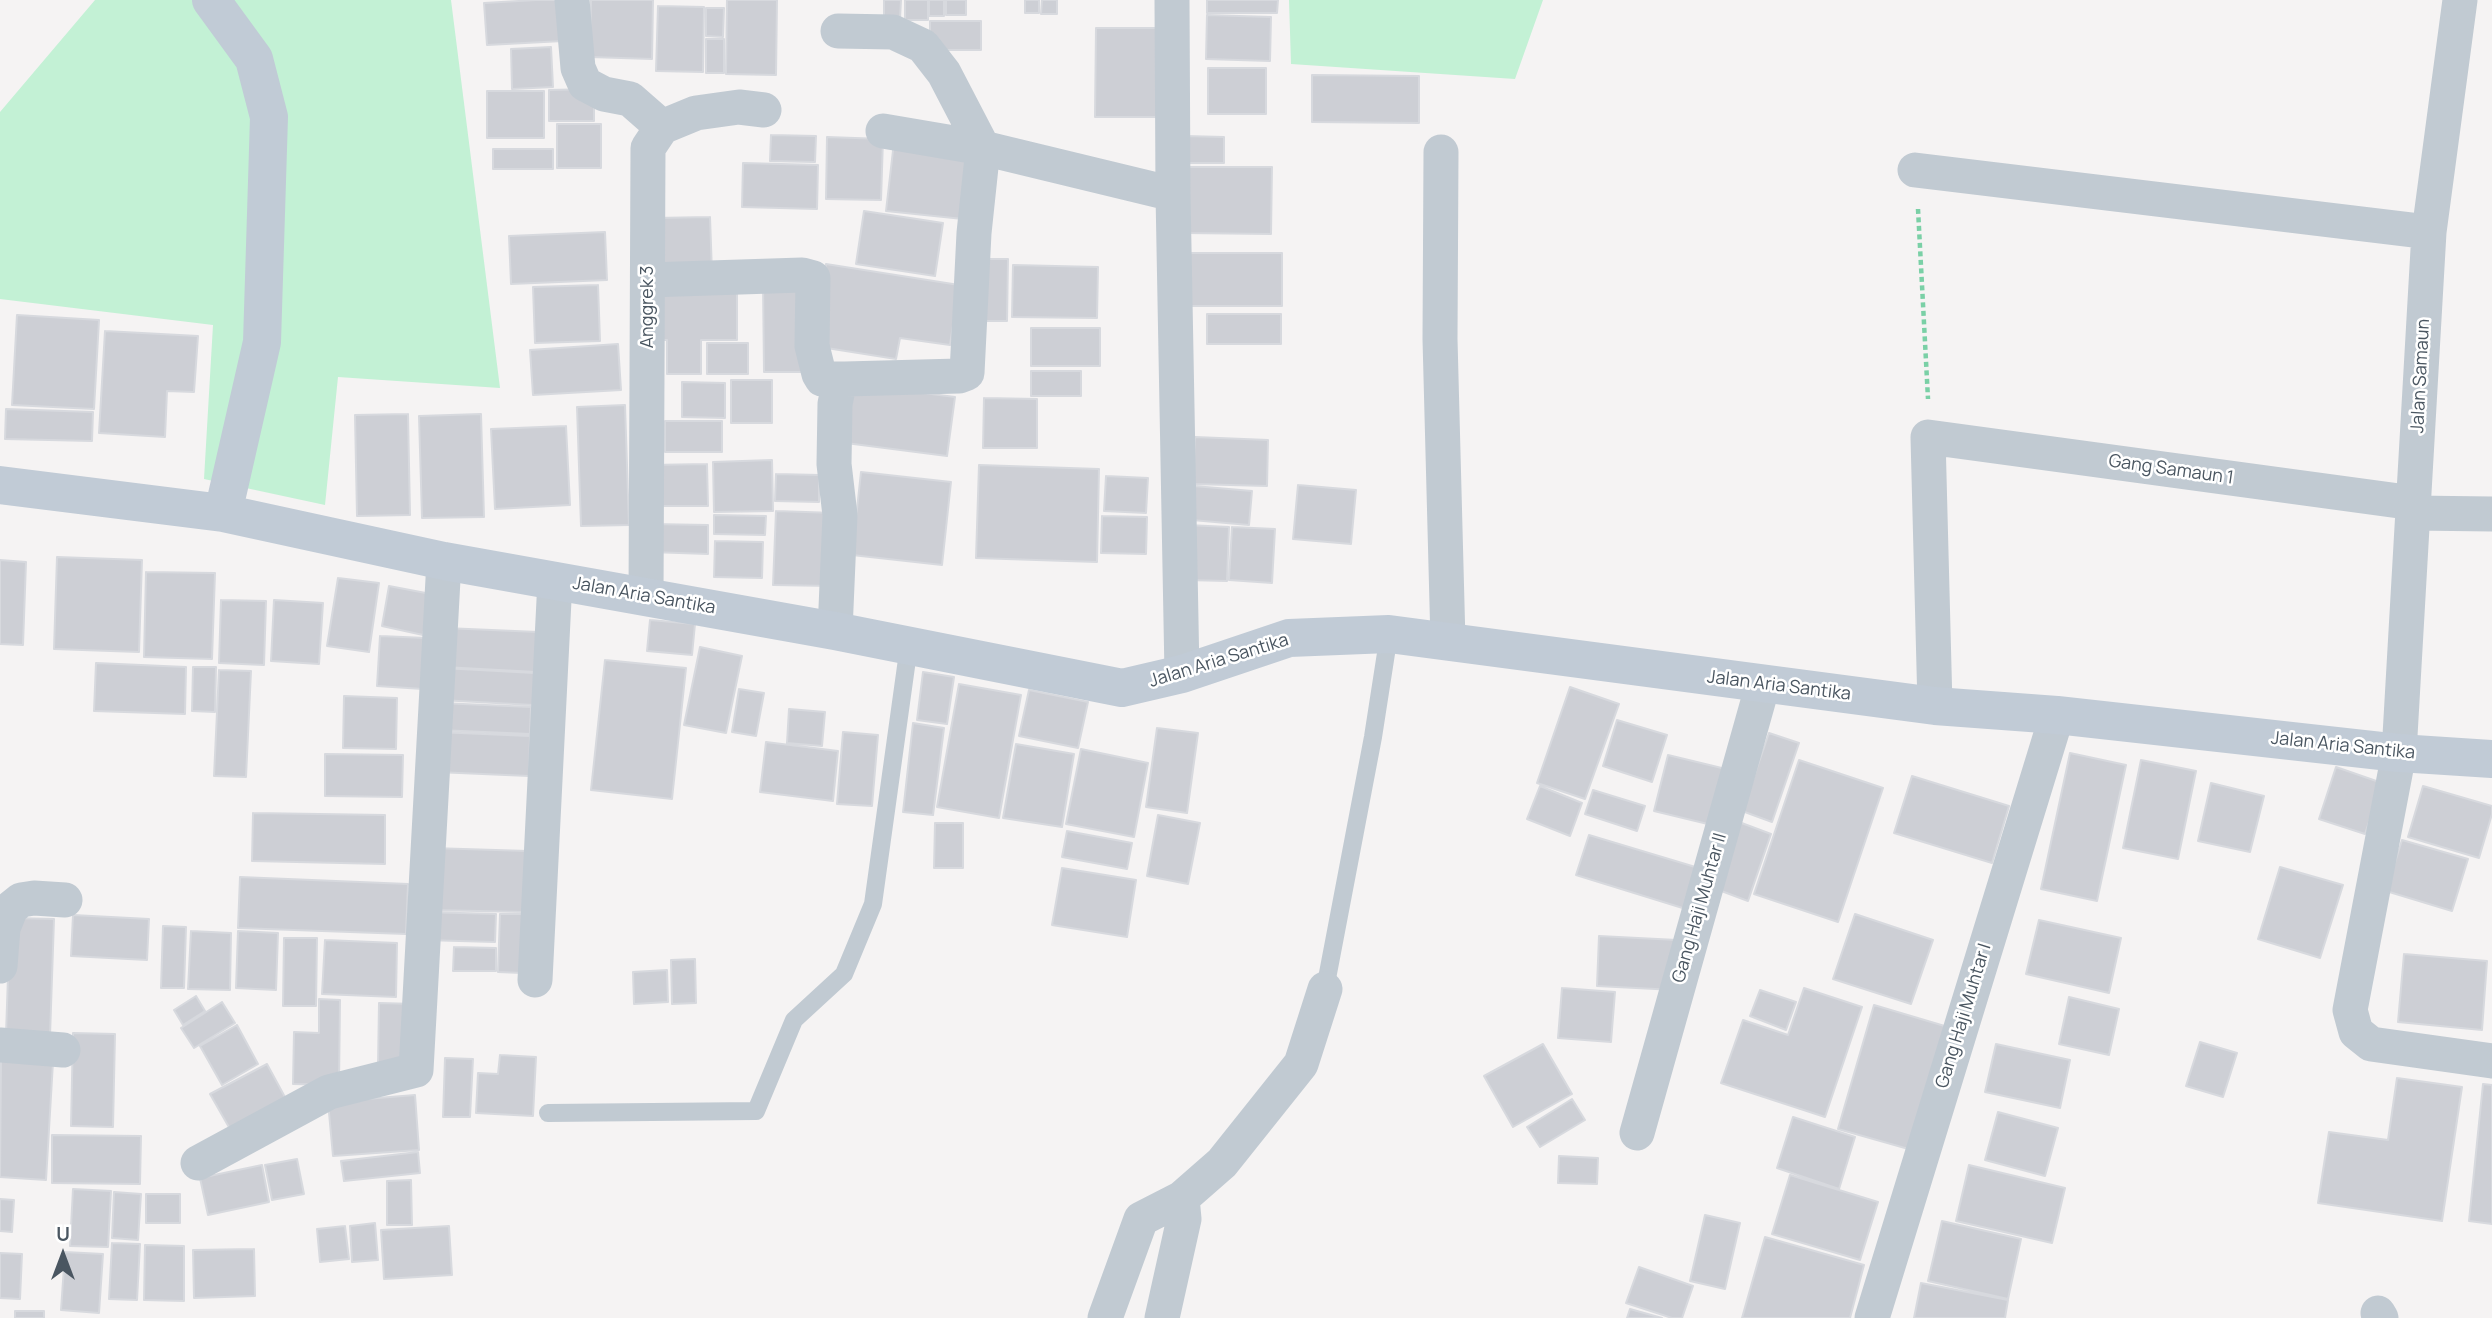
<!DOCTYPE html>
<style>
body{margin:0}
#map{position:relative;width:2492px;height:1318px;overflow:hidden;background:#f5f3f3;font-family:Manrope,sans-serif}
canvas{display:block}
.north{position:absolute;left:28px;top:1220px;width:70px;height:70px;-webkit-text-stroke:5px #fff;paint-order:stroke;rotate:0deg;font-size:19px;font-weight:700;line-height:28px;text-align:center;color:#4a5661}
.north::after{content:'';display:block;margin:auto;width:24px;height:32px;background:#4a5661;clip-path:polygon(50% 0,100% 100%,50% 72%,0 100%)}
</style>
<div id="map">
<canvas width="2492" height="1318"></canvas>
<div class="north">U</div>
</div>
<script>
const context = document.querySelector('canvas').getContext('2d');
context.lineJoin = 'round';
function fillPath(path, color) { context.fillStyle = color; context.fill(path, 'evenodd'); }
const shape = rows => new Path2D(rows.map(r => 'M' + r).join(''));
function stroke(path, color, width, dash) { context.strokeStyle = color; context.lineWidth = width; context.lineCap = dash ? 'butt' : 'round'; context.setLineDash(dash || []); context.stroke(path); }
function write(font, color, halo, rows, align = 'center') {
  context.font = font + ' Manrope,sans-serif'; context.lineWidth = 5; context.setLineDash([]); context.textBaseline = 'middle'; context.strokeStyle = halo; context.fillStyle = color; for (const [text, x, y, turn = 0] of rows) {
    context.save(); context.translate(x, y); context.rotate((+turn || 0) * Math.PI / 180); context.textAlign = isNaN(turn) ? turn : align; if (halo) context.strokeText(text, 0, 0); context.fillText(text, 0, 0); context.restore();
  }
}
const green = shape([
 [95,0,451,0,500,388,338,377,325,505,204,479,213,325,0,299,0,112],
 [1289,0,1543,0,1515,79,1291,64]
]);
const building = shape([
 [536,0,561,0,563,41,487,45,484,3,536,0],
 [591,0,653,0,652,59,590,57,591,0],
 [727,0,777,0,776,75,726,74,727,0],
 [884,0,901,0,900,19,884,19,884,0],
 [905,0,928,0,928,20,905,20,905,0],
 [929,0,944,0,944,16,929,16,929,0],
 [946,0,966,0,966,15,946,15,946,0],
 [1025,0,1039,0,1039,13,1025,13,1025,0],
 [1042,0,1057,0,1057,14,1041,14,1042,0],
 [1207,0,1278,0,1277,13,1207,13,1207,0],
 [658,6,704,7,703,72,656,71,658,6],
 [706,8,724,8,723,37,706,36,706,8],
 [1207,15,1271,17,1270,61,1206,59,1207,15],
 [930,21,981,21,981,50,930,50,930,21],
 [1096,28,1163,28,1162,117,1095,117,1096,28],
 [706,39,724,39,724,73,706,73,706,39],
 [551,47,553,87,512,89,511,49,551,47],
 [1208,68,1266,68,1266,114,1208,114,1208,68],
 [1312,75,1419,76,1419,123,1312,122,1312,75],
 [594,89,594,121,549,121,549,90,594,89],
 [487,91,544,91,544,138,487,138,487,91],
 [557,124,601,124,601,168,557,168,557,124],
 [771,135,816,136,815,162,770,161,771,135],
 [1185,136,1224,137,1224,163,1185,163,1185,136],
 [827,137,883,139,881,200,826,199,827,137],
 [894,142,971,151,963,219,886,211,894,142],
 [493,149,553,149,553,169,493,169,493,149],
 [743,163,818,165,817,209,742,207,743,163],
 [1185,167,1272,167,1271,234,1185,233,1185,167],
 [864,211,943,223,935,276,856,264,864,211],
 [710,217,712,273,656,274,655,218,710,217],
 [605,232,607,280,511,284,509,236,605,232],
 [1182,253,1282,253,1282,306,1182,306,1182,253],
 [979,259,1008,259,1007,321,978,321,979,259],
 [826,264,959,285,950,345,900,338,896,359,814,346,826,264],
 [1013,265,1098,267,1097,318,1012,317,1013,265],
 [810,281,811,372,764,372,763,282,810,281],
 [598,285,600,341,535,343,533,287,598,285],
 [658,290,737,290,737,340,701,340,701,374,667,374,667,340,658,340,658,290],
 [1207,314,1281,314,1281,344,1207,344,1207,314],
 [17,315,99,320,94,409,12,405,17,315],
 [1031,328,1100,328,1100,366,1031,366,1031,328],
 [105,331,198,336,194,392,167,391,165,437,99,433,105,331],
 [707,343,748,343,748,374,707,374,707,343],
 [618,344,621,390,533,395,530,350,618,344],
 [1031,371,1081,371,1081,396,1031,396,1031,371],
 [731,380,772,380,772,423,731,423,731,380],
 [682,382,725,383,725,418,682,417,682,382],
 [845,383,955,397,947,456,838,442,845,383],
 [984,398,1037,399,1037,448,983,448,984,398],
 [625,405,629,525,581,526,577,407,625,405],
 [6,409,93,412,92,441,5,439,6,409],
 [408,414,410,515,357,516,355,415,408,414],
 [481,414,484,517,422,518,419,416,481,414],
 [665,421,722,421,722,452,665,452,665,421],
 [566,426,570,505,495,509,491,429,566,426],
 [1195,437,1268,440,1267,486,1193,484,1195,437],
 [772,460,773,511,714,512,713,462,772,460],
 [707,464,708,506,651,506,650,465,707,464],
 [979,465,1099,469,1097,562,976,558,979,465],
 [861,472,951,482,942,565,852,555,861,472],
 [776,474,819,475,819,502,775,501,776,474],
 [1106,476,1148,478,1146,513,1104,511,1106,476],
 [1298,485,1356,490,1351,544,1293,539,1298,485],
 [1194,486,1252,491,1249,525,1192,520,1194,486],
 [776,511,835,513,832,586,773,585,776,511],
 [714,515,766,516,765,535,714,534,714,515],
 [1102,516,1147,517,1146,554,1101,553,1102,516],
 [651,524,708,525,708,554,650,552,651,524],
 [1187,525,1229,527,1227,581,1186,580,1187,525],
 [1232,527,1275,529,1272,583,1229,580,1232,527],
 [715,541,763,542,762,578,714,577,715,541],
 [57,557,142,560,139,652,54,649,57,557],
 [0,560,26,562,23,645,0,644,0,560],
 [146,572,215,573,212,659,144,657,146,572],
 [338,578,379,583,369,652,327,646,338,578],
 [389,586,431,594,423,635,382,626,389,586],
 [221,600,266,601,264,665,219,663,221,600],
 [274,600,323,603,319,664,271,661,274,600],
 [650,620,695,624,692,655,647,651,650,620],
 [445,628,538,632,536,672,443,667,445,628],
 [380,636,426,638,423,689,377,686,380,636],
 [700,647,742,656,726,733,684,725,700,647],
 [605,660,686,668,672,799,591,790,605,660],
 [96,663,186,667,185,714,94,711,96,663],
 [193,667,216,667,215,712,192,711,193,667],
 [442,668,535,673,533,705,440,700,442,668],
 [219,670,251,671,246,777,214,776,219,670],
 [923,672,954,677,947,724,917,720,923,672],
 [959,684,1021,695,999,818,937,807,959,684],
 [1570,687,1619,704,1585,799,1537,783,1570,687],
 [739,689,764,693,756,736,732,732,739,689],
 [1029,690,1088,702,1078,748,1019,736,1029,690],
 [344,696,397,698,396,749,343,748,344,696],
 [440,703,531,707,530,734,439,730,440,703],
 [789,709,825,712,822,746,787,743,789,709],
 [1617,720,1667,735,1652,782,1603,766,1617,720],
 [913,723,944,728,933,815,903,812,913,723],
 [1157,728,1198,733,1187,813,1146,807,1157,728],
 [437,732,530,736,529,776,436,772,437,732],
 [843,732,878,735,872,806,837,804,843,732],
 [1769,733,1799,743,1772,822,1742,811,1769,733],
 [766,742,838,751,833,801,760,792,766,742],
 [1016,744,1074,754,1062,827,1003,818,1016,744],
 [1081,749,1148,763,1134,837,1066,824,1081,749],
 [2070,753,2126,765,2097,901,2041,889,2070,753],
 [325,754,403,755,402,797,325,796,325,754],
 [1668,755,1730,770,1716,826,1654,811,1668,755],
 [1799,760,1883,788,1838,922,1754,894,1799,760],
 [2141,760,2196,771,2178,859,2123,848,2141,760],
 [2336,767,2382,783,2365,834,2319,819,2336,767],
 [1912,776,2009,806,1992,863,1894,833,1912,776],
 [2211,783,2264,796,2250,852,2198,841,2211,783],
 [1540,786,1582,803,1570,836,1527,819,1540,786],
 [2423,786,2492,806,2492,814,2479,858,2408,837,2423,786],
 [1593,790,1645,806,1637,831,1585,814,1593,790],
 [253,813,385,815,385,864,252,861,253,813],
 [1158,815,1200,823,1188,884,1147,876,1158,815],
 [1739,822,1771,834,1748,901,1716,889,1739,822],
 [935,823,963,823,963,868,934,868,935,823],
 [1067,831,1132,843,1127,869,1062,857,1067,831],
 [1589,835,1702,869,1689,910,1576,875,1589,835],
 [2402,840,2468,859,2452,911,2386,891,2402,840],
 [431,848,528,851,526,912,429,910,431,848],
 [2280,867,2343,885,2320,958,2258,939,2280,867],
 [1062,868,1136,880,1127,937,1052,925,1062,868],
 [240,877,408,884,406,934,238,928,240,877],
 [424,912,496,914,495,942,424,940,424,912],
 [500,914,524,914,522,973,498,972,500,914],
 [1855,914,1933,940,1911,1004,1833,979,1855,914],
 [73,915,149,919,147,960,71,956,73,915],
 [10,918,54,919,50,1036,6,1034,10,918],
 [2039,920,2121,938,2109,993,2026,974,2039,920],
 [163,926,186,927,184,988,161,988,163,926],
 [191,931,231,933,230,990,188,989,191,931],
 [238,931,278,933,276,990,236,988,238,931],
 [1599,936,1677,940,1675,990,1597,986,1599,936],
 [284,938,317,938,316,1006,283,1006,284,938],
 [325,940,397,943,396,997,322,994,325,940],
 [454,947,496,948,496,971,453,971,454,947],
 [2404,954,2487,961,2482,1030,2398,1022,2404,954],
 [695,959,696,1003,672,1004,671,960,695,959],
 [667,970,668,1002,634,1004,633,972,667,970],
 [1562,988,1615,992,1611,1042,1558,1038,1562,988],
 [1804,988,1862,1007,1825,1117,1721,1083,1743,1020,1788,1035,1804,988],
 [1760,990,1796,1002,1786,1030,1750,1016,1760,990],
 [196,996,205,1011,183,1025,174,1010,196,996],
 [2069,997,2119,1009,2109,1055,2059,1044,2069,997],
 [319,999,340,1000,339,1085,293,1084,294,1032,319,1033,319,999],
 [222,1002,235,1023,194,1048,181,1028,222,1002],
 [379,1003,416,1004,415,1068,378,1067,379,1003],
 [1874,1005,1948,1027,1912,1150,1838,1129,1874,1005],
 [237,1025,258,1064,222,1085,200,1046,237,1025],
 [73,1033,115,1034,113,1127,71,1126,73,1033],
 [2200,1042,2237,1053,2223,1097,2186,1086,2200,1042],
 [1543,1044,1572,1094,1513,1127,1484,1076,1543,1044],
 [1996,1044,2070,1060,2060,1108,1985,1092,1996,1044],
 [500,1055,536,1057,533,1116,476,1113,478,1073,498,1074,500,1055],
 [445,1058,473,1059,470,1117,443,1117,445,1058],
 [1,1059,53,1062,46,1180,0,1177,1,1059],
 [267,1064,286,1099,230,1129,210,1094,267,1064],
 [2397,1078,2462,1087,2442,1221,2318,1203,2329,1132,2388,1140,2397,1078],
 [2483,1084,2492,1085,2492,1224,2469,1221,2483,1084],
 [415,1095,419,1150,333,1156,328,1102,415,1095],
 [1572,1099,1585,1120,1540,1147,1527,1127,1572,1099],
 [1998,1112,2058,1128,2045,1176,1985,1160,1998,1112],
 [1793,1117,1855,1137,1839,1189,1777,1168,1793,1117],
 [52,1135,141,1136,140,1184,52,1183,52,1135],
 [418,1152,420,1173,344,1181,341,1161,418,1152],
 [1559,1156,1598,1158,1597,1184,1558,1183,1559,1156],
 [297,1159,304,1194,272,1200,265,1165,297,1159],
 [262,1165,269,1202,208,1215,200,1178,262,1165],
 [1969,1165,2065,1188,2052,1243,1956,1221,1969,1165],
 [1790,1175,1878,1202,1860,1260,1772,1234,1790,1175],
 [411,1180,412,1225,387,1225,387,1181,411,1180],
 [73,1189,111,1191,108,1247,70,1246,73,1189],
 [114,1192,141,1194,138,1240,112,1238,114,1192],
 [146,1194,180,1194,180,1223,146,1223,146,1194],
 [0,1199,14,1200,12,1232,0,1231,0,1199],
 [1705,1215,1740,1223,1725,1289,1690,1281,1705,1215],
 [1942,1221,2021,1239,2008,1299,1928,1281,1942,1221],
 [375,1223,378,1260,352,1262,350,1226,375,1223],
 [345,1226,349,1259,320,1262,317,1229,345,1226],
 [449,1226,452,1275,384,1279,381,1230,449,1226],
 [1765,1237,1864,1265,1850,1318,1742,1318,1765,1237],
 [112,1243,140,1244,137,1300,109,1299,112,1243],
 [145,1245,184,1246,184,1301,144,1300,145,1245],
 [254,1249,255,1296,194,1298,193,1250,254,1249],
 [65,1252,103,1254,99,1313,61,1310,65,1252],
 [0,1253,22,1254,20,1299,0,1298,0,1253],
 [1639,1267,1693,1286,1682,1318,1672,1318,1626,1303,1639,1267],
 [1921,1283,2008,1300,2005,1318,1914,1318,1921,1283],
 [1630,1309,1662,1318,1627,1318,1630,1309],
 [15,1311,44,1311,44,1318,15,1318,15,1311]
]);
const path = shape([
 [1918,209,1928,399]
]);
const lane = shape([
 [1325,989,1373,737,1389,634],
 [548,1113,756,1111,794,1020,844,974,873,904,909,645]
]);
const street = shape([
 [572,0,578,68,585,84,604,94,630,99,662,127],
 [1172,0,1173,194],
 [2460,0,2429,232,2399,753,2350,1010,2356,1032,2371,1044,2492,1061],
 [838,31,893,32,923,46,944,73,983,148,1173,194,1182,674],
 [1441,152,1440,339,1448,642],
 [1915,170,2429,232],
 [648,280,802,275,813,278,812,346,819,374,822,379,845,379],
 [2413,513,2492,514],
 [646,596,648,148,662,127,696,113,739,107,764,110],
 [835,631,840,515,834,464,835,404,838,389,845,379,959,376,967,373,974,233,983,148,883,131],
 [1935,706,1928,437,2414,503],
 [0,966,3,928,11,908,21,900,34,898,65,900],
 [535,980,555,580],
 [0,1045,63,1050],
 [1637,1133,1763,684],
 [198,1163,329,1092,416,1070,444,561],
 [2378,1313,2381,1318],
 [1105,1318,1141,1219,1182,1198,1222,1163,1301,1064,1325,989],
 [1162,1318,1184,1219,1182,1198],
 [1872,1318,2057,715]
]);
const secondary = shape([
 [211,0,254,59,269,117,262,342,223,513],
 [0,485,223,513,444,561,835,631,1122,688,1182,674,1289,638,1389,634,1935,706,2057,715,2399,753,2492,759]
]);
const streetNames = [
 ["Anggrek 3",648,307,-90],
 ["Jalan Samaun",2421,376,-87],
 ["Gang Samaun 1",2171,470,8],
 ["Jalan Aria Santika",644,596,10],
 ["Jalan Aria Santika",1219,661,-17],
 ["Jalan Aria Santika",1779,686,7],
 ["Jalan Aria Santika",2343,746,6],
 ["Gang Haji Muhtar II",1700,908,-74],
 ["Gang Haji Muhtar I",1964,1016,-73]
];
fillPath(green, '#c3f1d5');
fillPath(building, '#cdcfd5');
stroke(building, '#d7d9de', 2);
stroke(path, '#7ad0a6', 4.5, [5, 3.5]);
stroke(lane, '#c1cad2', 18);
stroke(street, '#c1cad2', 35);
stroke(secondary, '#c1cbd6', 38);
write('18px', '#4a5661', '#fff', streetNames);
</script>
